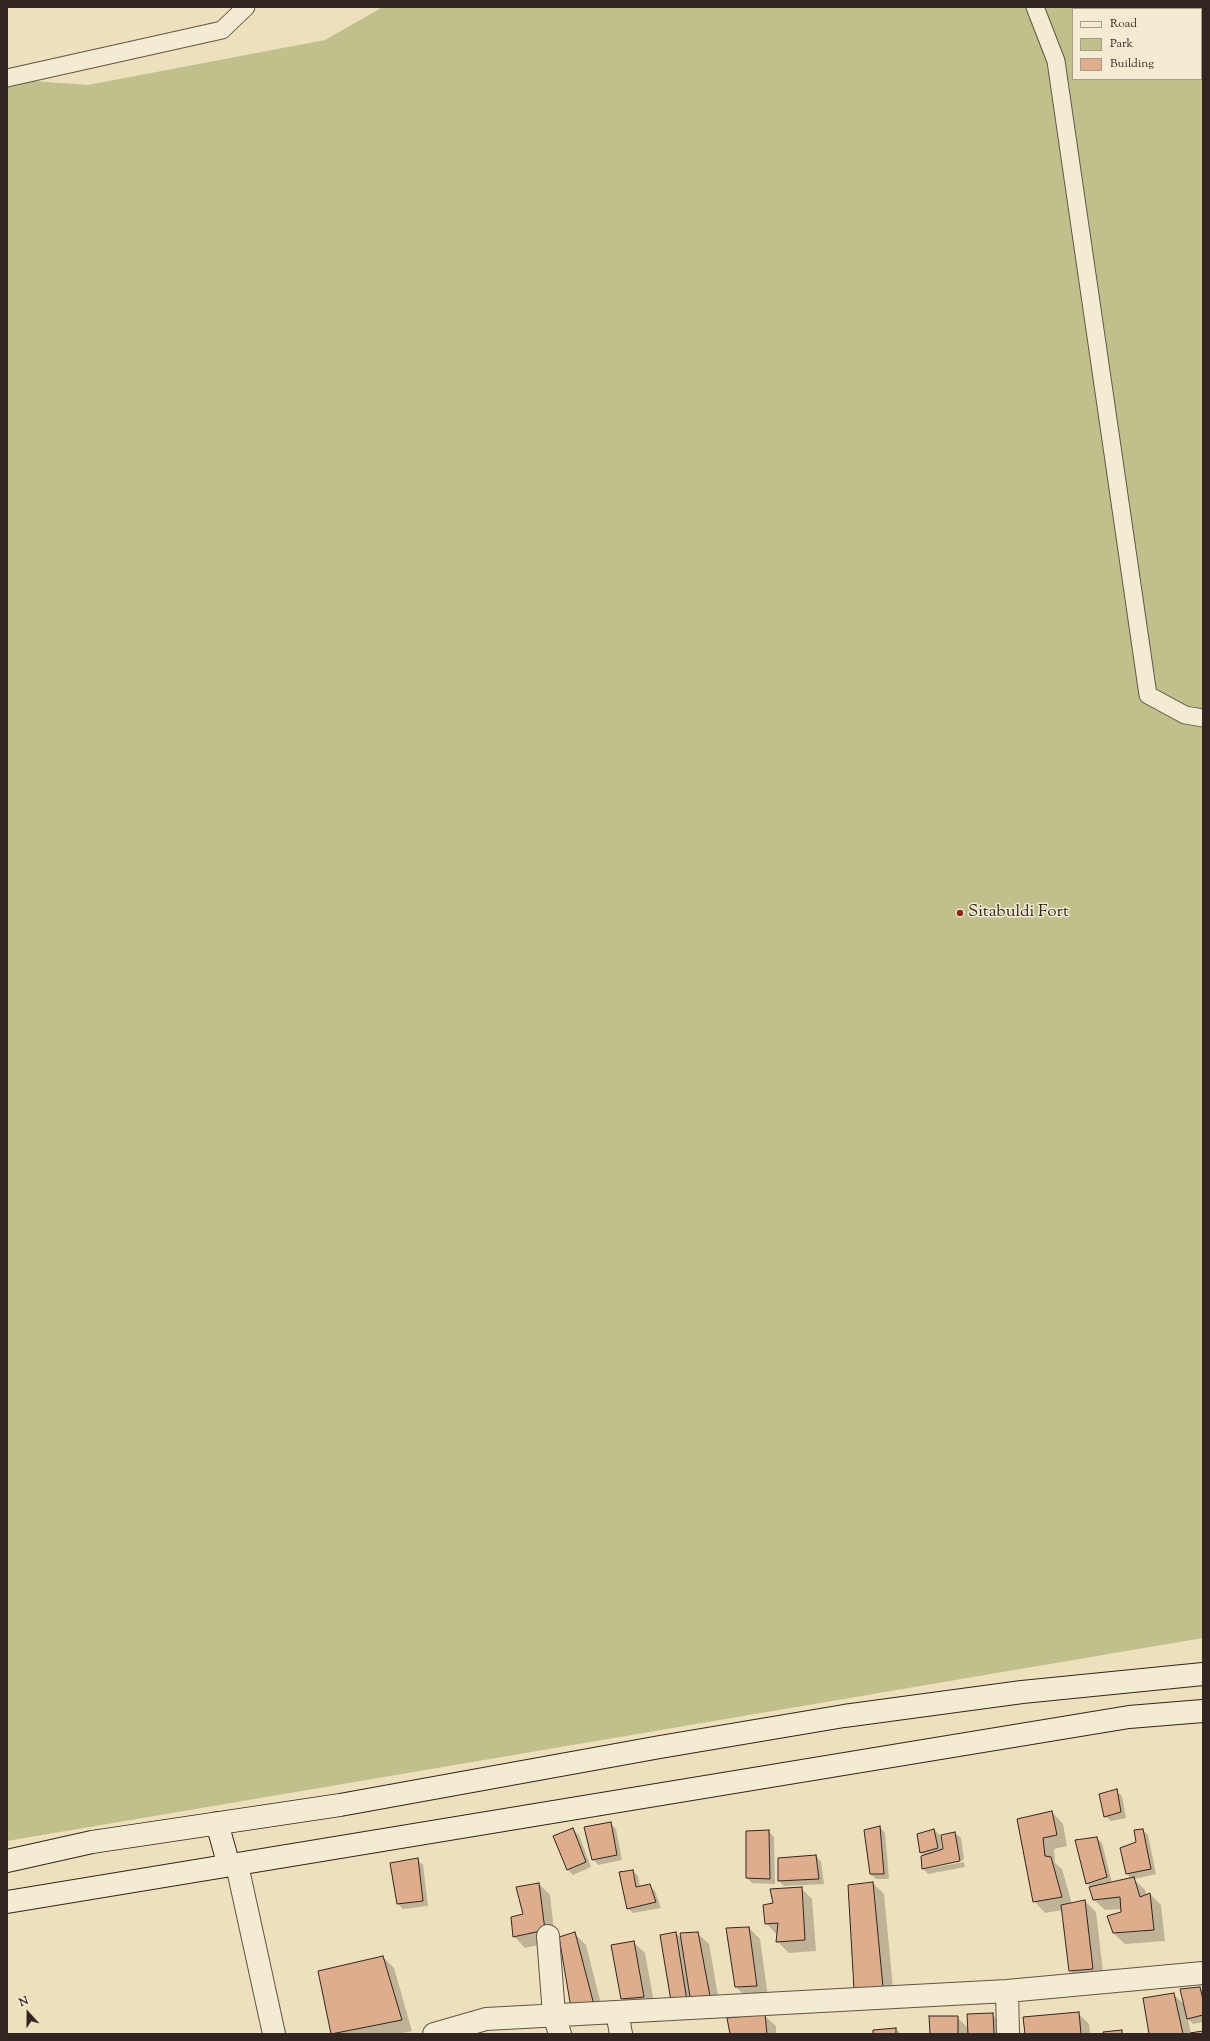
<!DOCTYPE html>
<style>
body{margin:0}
#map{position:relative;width:1210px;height:2041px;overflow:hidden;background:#eee0bc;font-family:"Sorts Mill Goudy",serif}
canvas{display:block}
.frame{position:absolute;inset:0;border:8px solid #322520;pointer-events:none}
.legend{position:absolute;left:1072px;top:8px;width:130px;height:72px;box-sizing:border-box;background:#f4ebd3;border:1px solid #a69c8b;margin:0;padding:5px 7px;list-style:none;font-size:12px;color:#322520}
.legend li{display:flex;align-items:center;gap:8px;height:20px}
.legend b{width:20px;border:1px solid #a69c8b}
.north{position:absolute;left:8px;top:1993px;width:40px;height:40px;-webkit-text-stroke:3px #f4ebd3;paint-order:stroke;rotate:339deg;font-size:11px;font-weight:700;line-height:16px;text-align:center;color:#322520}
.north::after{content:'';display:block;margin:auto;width:14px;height:18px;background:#322520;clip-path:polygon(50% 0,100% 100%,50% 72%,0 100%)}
</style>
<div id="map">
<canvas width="1210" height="2041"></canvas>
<div class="frame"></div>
<ul class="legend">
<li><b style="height:5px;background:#f4ebd3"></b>Road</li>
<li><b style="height:11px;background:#c0c08c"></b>Park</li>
<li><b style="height:11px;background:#dead8d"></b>Building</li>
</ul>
<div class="north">N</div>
</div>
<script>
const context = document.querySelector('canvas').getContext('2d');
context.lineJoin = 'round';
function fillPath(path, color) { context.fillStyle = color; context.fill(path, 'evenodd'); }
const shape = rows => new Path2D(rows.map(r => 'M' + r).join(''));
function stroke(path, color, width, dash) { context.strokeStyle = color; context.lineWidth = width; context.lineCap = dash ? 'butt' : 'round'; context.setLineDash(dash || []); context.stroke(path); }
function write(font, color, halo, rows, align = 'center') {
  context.font = font + ' "Sorts Mill Goudy",serif'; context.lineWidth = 3; context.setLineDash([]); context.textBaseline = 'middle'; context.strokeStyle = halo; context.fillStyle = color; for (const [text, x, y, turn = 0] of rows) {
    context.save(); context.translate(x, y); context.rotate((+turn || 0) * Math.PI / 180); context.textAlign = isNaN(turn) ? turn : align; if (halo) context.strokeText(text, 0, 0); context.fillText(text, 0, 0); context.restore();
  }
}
const green = shape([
 [383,7,1203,7,1203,1638,7,1841,7,79,88,85,325,40],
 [1073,9,1201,9,1201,79,1073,79]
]);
const shadow = shape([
 [1116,1791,1122,1796,1126,1818,1111,1821,1105,1816],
 [1052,1812,1063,1824,1067,1846,1054,1849,1055,1863,1062,1869,1072,1904,1085,1901,1096,1912,1104,1980,1082,1982,1070,1971,1062,1910,1045,1913,1034,1901,1018,1819],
 [610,1823,616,1829,622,1860,598,1865,593,1859],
 [880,1827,885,1833,889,1879,876,1879,870,1874],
 [573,1830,579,1835,591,1867,573,1875,568,1870],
 [934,1830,940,1835,942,1850,944,1850,942,1836,955,1833,961,1838,964,1860,926,1867,926,1869,964,1862,965,1867,928,1874,923,1868,924,1856,921,1852],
 [1143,1830,1148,1835,1156,1874,1134,1879,1145,1890,1147,1895,1150,1894,1161,1905,1165,1941,1125,1944,1113,1933,1122,1912,1122,1909,1105,1910,1093,1899,1092,1888,1087,1883,1097,1838,1102,1843,1112,1883,1132,1879,1127,1874],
 [768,1831,774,1837,775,1884,752,1883,747,1878],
 [816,1856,821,1862,824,1884,784,1886,779,1881],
 [417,1859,423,1865,428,1906,403,1909,397,1903],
 [633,1871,638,1876,640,1887,649,1885,655,1891,661,1908,633,1913,628,1908],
 [873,1883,884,1894,894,1998,866,2000],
 [539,1884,550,1895,555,1941,525,1948,514,1936],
 [801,1888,812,1899,816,1951,789,1953,777,1941,777,1935,766,1923,774,1904],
 [749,1928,760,1939,768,1997,747,1998,736,1987,727,1929],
 [676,1933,682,1939,697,1933,709,1944,720,2007,703,2008,691,1996,692,2006,677,2006],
 [575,1934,586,1945,604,2016,583,2019],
 [633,1942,645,1953,655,2008,633,2009,622,1998],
 [383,1957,394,1968,412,2031,399,2034,332,2034,319,1971],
 [1199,1988,1203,1991,1203,2022,1193,2024,1188,2019,1191,2034,1203,2032,1203,2034,1150,2034,1174,1995,1185,2005],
 [1078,2013,1089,2024,1090,2034,1026,2034],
 [992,2014,1003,2025,1004,2034,931,2034,957,2017,968,2028],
 [764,2015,776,2026,776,2034,731,2034],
 [896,2029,901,2034,874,2034]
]);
const building = shape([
 [1117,1789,1121,1812,1104,1817,1099,1794,1117,1789],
 [1052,1811,1057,1835,1043,1838,1045,1856,1051,1857,1062,1897,1033,1902,1017,1819,1052,1811],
 [611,1822,617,1855,592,1860,584,1827,611,1822],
 [880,1826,884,1874,870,1874,864,1830,880,1826],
 [573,1828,586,1862,567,1870,553,1836,573,1828],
 [934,1829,938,1848,920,1853,917,1834,934,1829],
 [1143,1829,1151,1869,1126,1874,1120,1848,1136,1842,1134,1830,1143,1829],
 [769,1830,770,1879,746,1878,746,1831,769,1830],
 [955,1832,960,1861,922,1869,921,1856,943,1849,941,1835,955,1832],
 [1097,1837,1107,1877,1086,1884,1075,1840,1097,1837],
 [816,1855,819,1879,778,1881,778,1858,816,1855],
 [418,1858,423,1901,397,1904,390,1863,418,1858],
 [633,1870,636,1887,650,1884,656,1902,627,1909,619,1872,633,1870],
 [1134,1877,1140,1897,1150,1893,1154,1930,1113,1933,1107,1916,1121,1912,1120,1897,1093,1900,1089,1887,1134,1877],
 [873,1882,883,1987,854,1989,848,1885,873,1882],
 [539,1883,545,1930,513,1937,511,1917,523,1914,516,1887,539,1883],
 [802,1887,805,1940,776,1942,778,1923,765,1924,763,1905,773,1903,770,1889,802,1887],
 [1085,1900,1093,1969,1069,1971,1061,1905,1085,1900],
 [749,1927,757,1986,735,1987,726,1928,749,1927],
 [575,1932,594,2005,571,2008,559,1937,575,1932],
 [676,1932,687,2001,671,2001,660,1935,676,1932],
 [698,1932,710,1996,690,1997,680,1933,698,1932],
 [634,1941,644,1997,621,1999,611,1945,634,1941],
 [383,1956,402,2020,331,2034,318,1971,383,1956],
 [1200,1987,1203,2000,1203,2015,1187,2019,1180,1989,1200,1987],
 [1174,1993,1183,2034,1149,2034,1143,1998,1174,1993],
 [1079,2012,1081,2034,1025,2034,1023,2017,1079,2012],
 [993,2013,994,2034,968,2034,967,2014,993,2013],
 [765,2014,767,2034,730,2034,727,2018,765,2014],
 [929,2016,958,2016,958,2034,930,2034,929,2016],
 [896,2028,896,2034,873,2034,873,2030,896,2028],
 [1122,2030,1122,2034,1104,2034,1103,2032,1122,2030],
 [1203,2031,1203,2034,1190,2034,1190,2033,1203,2031]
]);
const lane = shape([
 [1035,7,1056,61,1148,695,1185,715,1203,718],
 [7,78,222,30,246,7]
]);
const street = shape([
 [237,1865,274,2034],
 [548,1936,554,2015,560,2034],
 [1007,1991,1008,2034],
 [617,2012,621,2034],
 [434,2034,486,2019,1007,1991,1203,1973]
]);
const secondary = shape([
 [217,1823,229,1866],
 [7,1861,92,1842,340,1805,660,1747,844,1716,1022,1692,1203,1674],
 [7,1902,1129,1717,1203,1711]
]);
const markers = [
 [960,913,4,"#8f2418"]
];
const poiNames = [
 ["Sitabuldi Fort",968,913]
];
fillPath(green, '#c0c08c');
fillPath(shadow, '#0003');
fillPath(building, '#dead8d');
stroke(building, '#322520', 1);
stroke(lane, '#615447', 19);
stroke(street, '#615447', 24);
stroke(secondary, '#322520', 24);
stroke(lane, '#f4ebd3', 17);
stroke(street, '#f4ebd3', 22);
stroke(secondary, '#f4ebd3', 22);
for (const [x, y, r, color] of markers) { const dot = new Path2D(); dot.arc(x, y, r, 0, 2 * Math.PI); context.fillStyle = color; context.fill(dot); stroke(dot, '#f4ebd3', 1.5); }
write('17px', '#322520', '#f4ebd3', poiNames, 'left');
</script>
